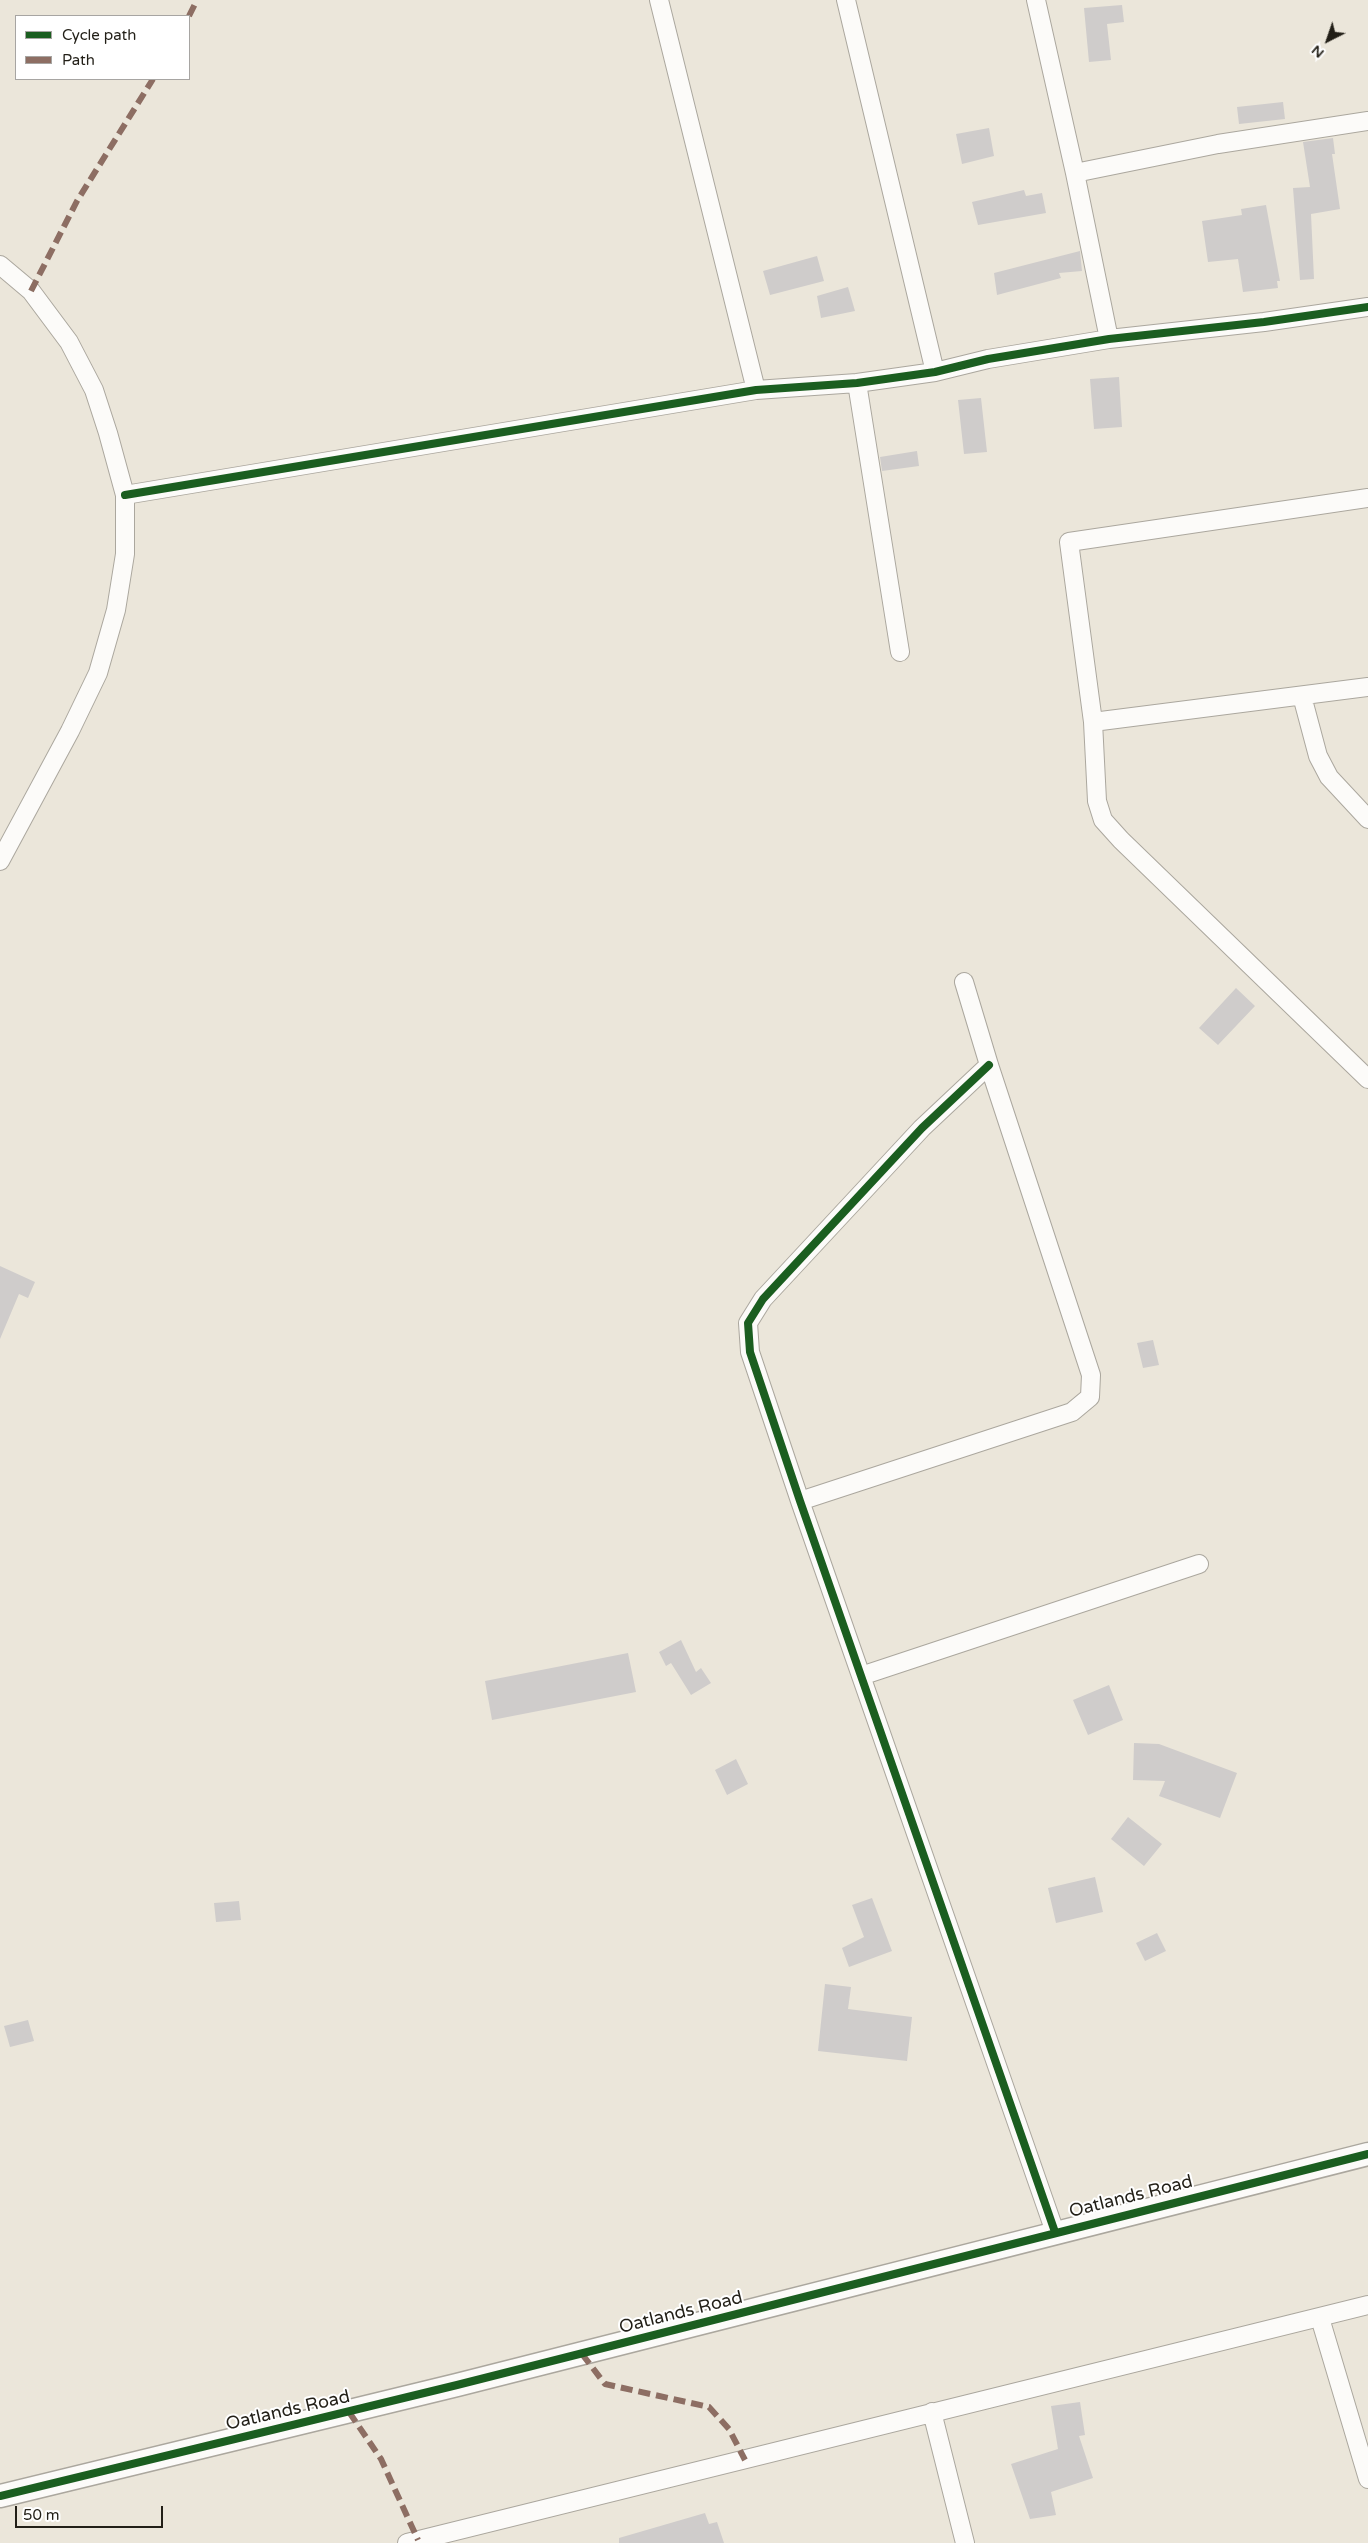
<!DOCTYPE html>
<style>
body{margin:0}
#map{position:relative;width:1368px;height:2543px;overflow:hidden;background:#ebe6da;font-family:"Varela Round",sans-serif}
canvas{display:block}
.legend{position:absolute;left:15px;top:15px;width:175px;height:65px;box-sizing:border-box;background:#fff;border:1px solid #a7a5a2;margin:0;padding:6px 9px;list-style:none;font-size:15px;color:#221f17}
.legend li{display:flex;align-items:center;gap:10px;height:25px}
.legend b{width:25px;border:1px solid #a7a5a2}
.north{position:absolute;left:1303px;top:15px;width:50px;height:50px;-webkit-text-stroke:4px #fff;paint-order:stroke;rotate:221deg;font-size:14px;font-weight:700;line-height:20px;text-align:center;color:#221f17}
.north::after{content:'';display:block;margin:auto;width:18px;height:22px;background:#221f17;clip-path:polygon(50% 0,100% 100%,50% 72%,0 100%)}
.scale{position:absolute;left:15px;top:2506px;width:148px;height:22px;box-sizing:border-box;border:2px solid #221f17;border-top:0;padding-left:6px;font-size:15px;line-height:18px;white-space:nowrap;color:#221f17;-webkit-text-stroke:4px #fff;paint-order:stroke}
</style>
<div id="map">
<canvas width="1368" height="2543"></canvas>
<ul class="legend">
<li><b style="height:6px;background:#1b5e20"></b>Cycle path</li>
<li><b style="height:6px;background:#8d6e63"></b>Path</li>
</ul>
<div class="north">N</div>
<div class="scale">50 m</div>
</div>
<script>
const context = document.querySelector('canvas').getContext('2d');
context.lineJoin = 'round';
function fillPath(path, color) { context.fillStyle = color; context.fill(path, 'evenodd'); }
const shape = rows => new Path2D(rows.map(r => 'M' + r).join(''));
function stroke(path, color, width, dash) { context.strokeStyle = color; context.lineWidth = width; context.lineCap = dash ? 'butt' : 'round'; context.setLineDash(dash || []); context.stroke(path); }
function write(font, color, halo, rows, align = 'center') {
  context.font = font + ' "Varela Round",sans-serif'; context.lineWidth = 4; context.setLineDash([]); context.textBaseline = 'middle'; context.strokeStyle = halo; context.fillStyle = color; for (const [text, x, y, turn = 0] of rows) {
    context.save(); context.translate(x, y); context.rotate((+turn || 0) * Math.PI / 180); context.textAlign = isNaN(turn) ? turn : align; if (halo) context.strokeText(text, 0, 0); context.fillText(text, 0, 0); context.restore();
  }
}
const building = shape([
 [1122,5,1124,22,1107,24,1111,60,1089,62,1084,8],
 [1283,102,1285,119,1239,124,1237,107],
 [989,128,994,156,962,164,956,134],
 [1333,138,1335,154,1332,154,1340,209,1311,214,1314,279,1300,280,1293,188,1310,187,1303,142],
 [1024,190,1026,196,1042,193,1046,213,978,225,972,202],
 [1266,205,1280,281,1277,281,1278,288,1243,292,1238,259,1208,262,1202,221,1242,215,1241,209],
 [1080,251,1082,271,1059,273,1061,278,997,295,994,273],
 [817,256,824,281,770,295,763,271],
 [848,287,855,311,821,318,817,296],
 [1119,377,1122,427,1094,429,1090,379],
 [981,398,987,452,964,454,958,400],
 [917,451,919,466,882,471,880,457],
 [1236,988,1255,1006,1218,1045,1199,1028],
 [0,1266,35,1282,28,1298,19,1294,0,1339],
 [1153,1340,1159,1365,1143,1368,1137,1343],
 [681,1640,696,1672,701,1668,711,1683,691,1695,671,1663,666,1666,659,1652],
 [628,1653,636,1692,492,1720,485,1681],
 [1109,1685,1123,1720,1088,1735,1073,1700],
 [1134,1743,1159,1744,1237,1773,1220,1818,1159,1796,1165,1781,1133,1780],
 [736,1759,748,1784,727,1795,715,1770],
 [1128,1817,1162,1844,1144,1866,1111,1839],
 [1095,1877,1103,1912,1056,1923,1048,1888],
 [872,1898,892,1951,849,1967,842,1948,864,1937,852,1905],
 [239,1901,241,1920,216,1922,214,1903],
 [1157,1933,1166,1951,1145,1961,1136,1943],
 [825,1984,851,1987,848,2009,912,2017,907,2061,818,2051],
 [28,2020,34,2041,10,2047,4,2026],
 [1080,2402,1085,2435,1079,2436,1093,2478,1051,2492,1056,2515,1030,2519,1011,2464,1058,2449,1051,2406],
 [705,2513,709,2524,717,2522,724,2543,619,2543,619,2538]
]);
const minor = shape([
 [659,0,756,390],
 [846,0,935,372],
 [1036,0,1075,173,1109,339],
 [1075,173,1218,144,1368,121],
 [0,265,31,291,69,342,94,390,108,433,125,495,125,554,116,610,98,673,70,731,0,861],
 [857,383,900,652],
 [125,495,756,390,857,383,935,372,988,359,1109,339,1264,322,1368,307],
 [1368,498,1069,542,1093,722,1097,801,1103,820,1121,840,1368,1079],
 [1302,696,1318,756,1329,777,1368,819],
 [1093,722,1368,687],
 [989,1065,922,1128,763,1299,748,1323,750,1352,800,1501,1055,2232],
 [800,1501,1072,1412,1090,1397,1091,1375,989,1065,964,982],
 [861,1676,1199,1564],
 [1320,2318,1368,2479],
 [932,2412,965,2543],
 [407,2543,1368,2305]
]);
const tertiary = shape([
 [0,2496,457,2385,1368,2154]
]);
const quiet = shape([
 [189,16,197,0],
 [31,291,77,201,153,79],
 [582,2354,605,2384,709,2407,729,2429,745,2460],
 [349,2412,381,2459,418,2540]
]);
const cycleway = shape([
 [125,495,756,390,857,383,935,372,988,359,1109,339,1264,322,1368,307],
 [989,1065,922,1128,763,1299,748,1323,750,1352,800,1501,1055,2232],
 [0,2496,457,2385,1368,2154]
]);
const streetNames = [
 ["Oatlands Road",1131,2197,-14],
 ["Oatlands Road",681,2313,-14],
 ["Oatlands Road",288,2411,-13]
];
fillPath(building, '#cfcccb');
stroke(minor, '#aba79e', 20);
stroke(tertiary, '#aba79e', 25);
stroke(minor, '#fcfbf9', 18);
stroke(tertiary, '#fcfbf9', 22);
stroke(quiet, '#8d6e63', 6, [12, 6]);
stroke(cycleway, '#1b5e20', 8);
write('18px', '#221f17', '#fff', streetNames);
</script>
